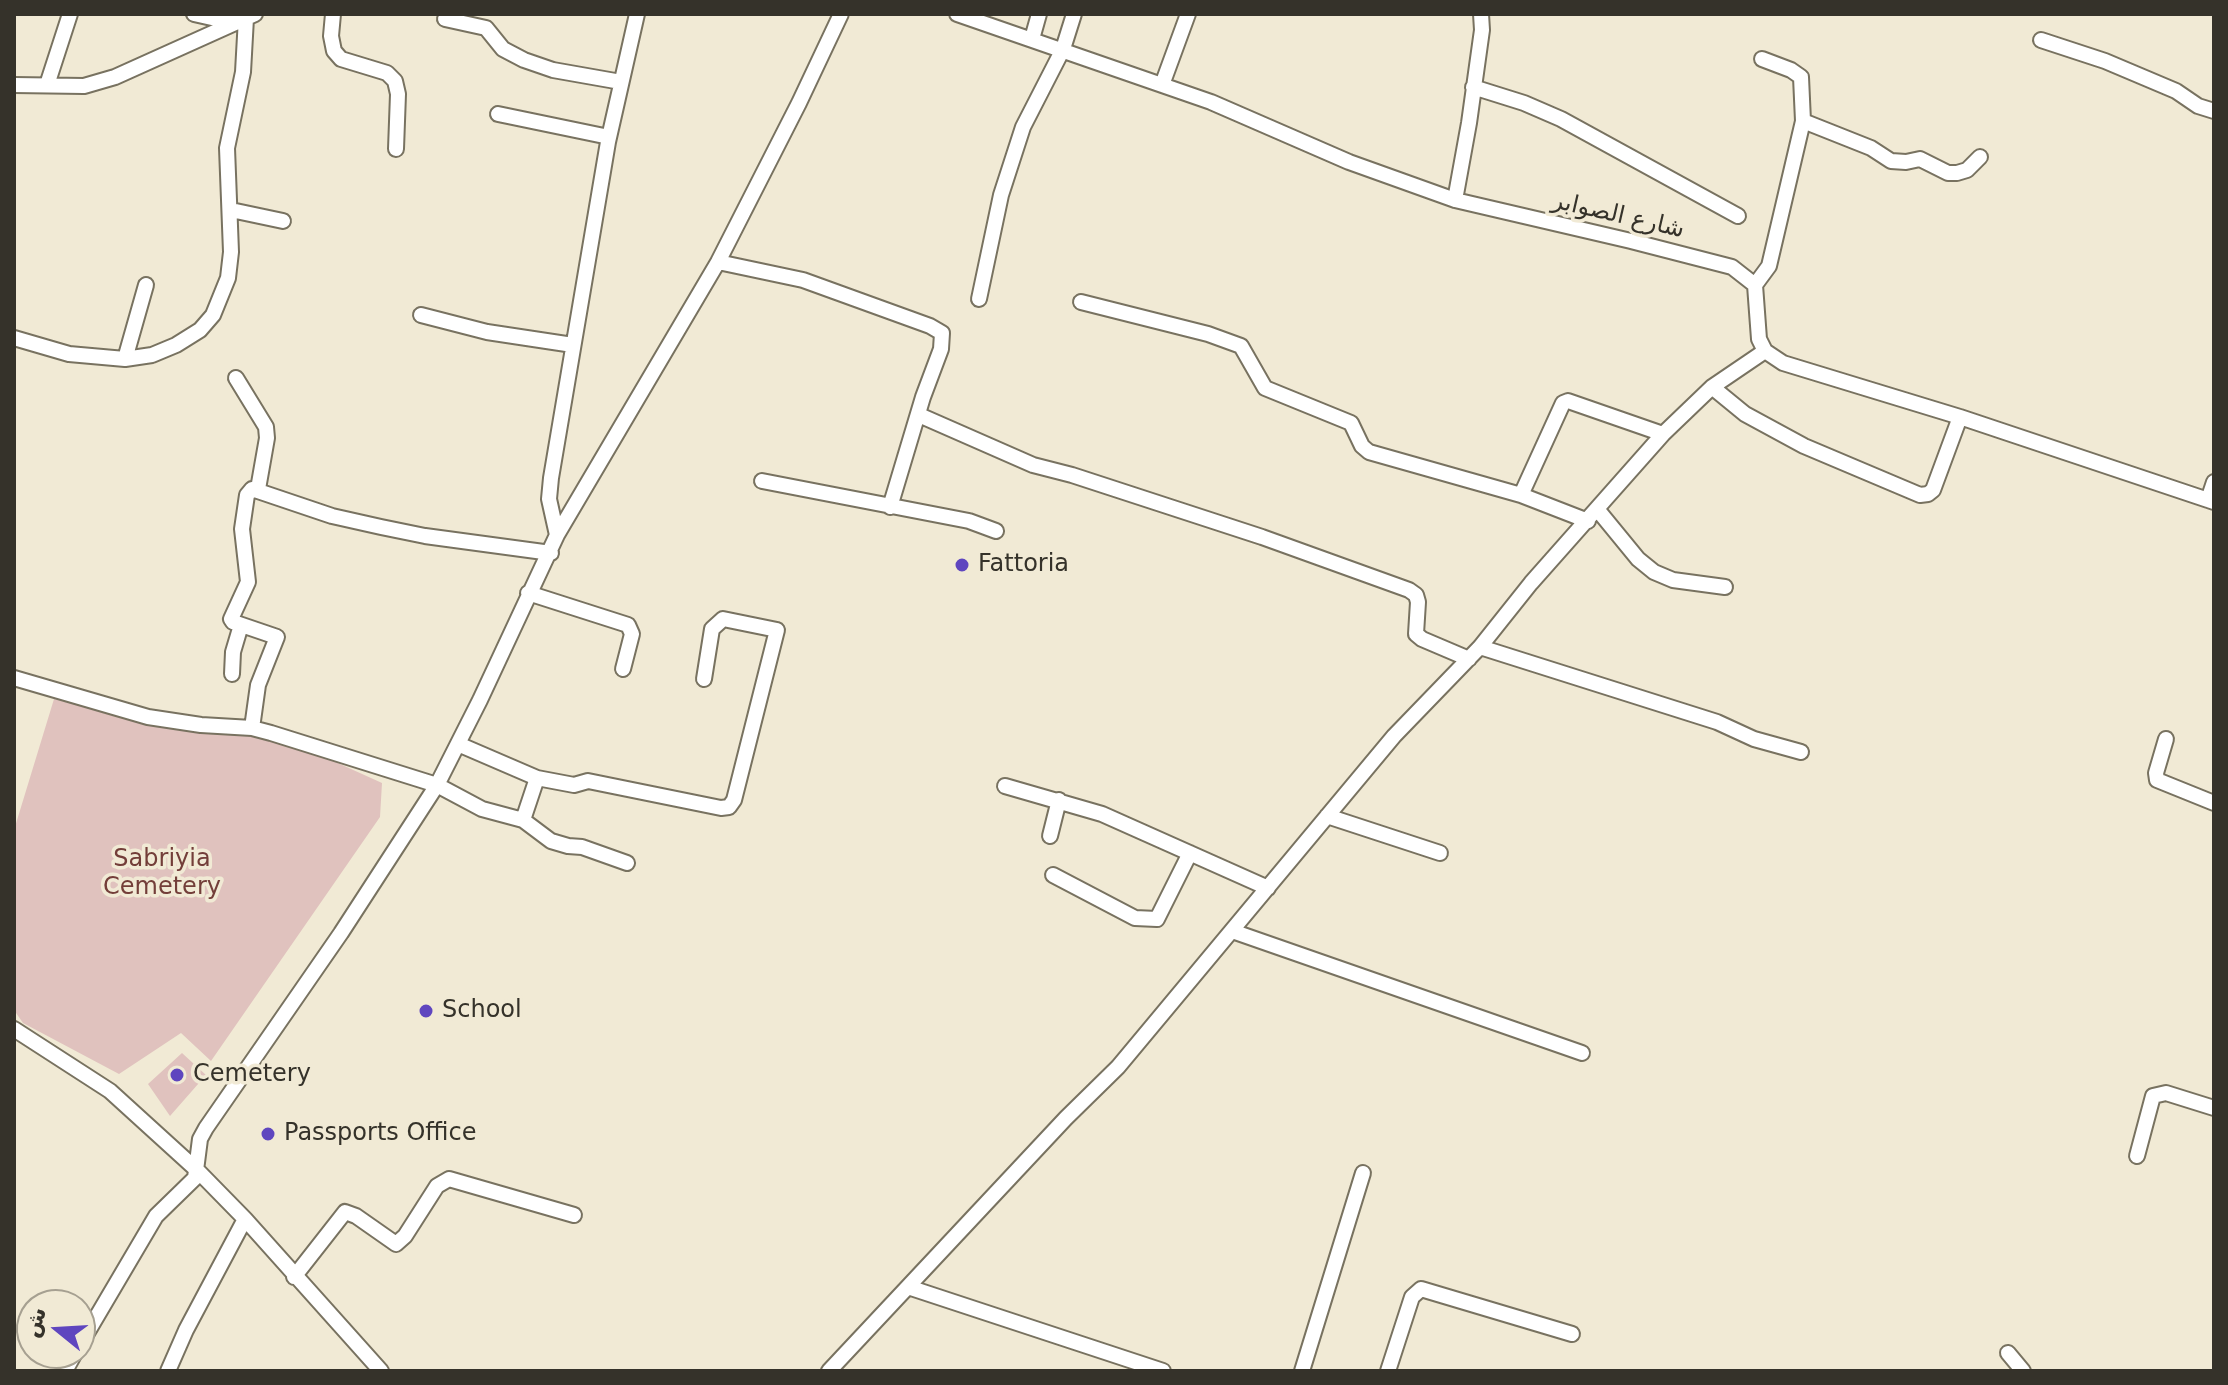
<!DOCTYPE html>
<meta charset="utf-8">
<style>
body{margin:0}
#map{position:relative;width:2228px;height:1385px;overflow:hidden;background:#f1ead5;font-family:"DejaVu Sans",Cairo,sans-serif}
canvas{display:block}
.frame{position:absolute;inset:0;border:16px solid #35322a;pointer-events:none}
.north{position:absolute;left:16px;top:1289px;width:80px;height:80px;box-sizing:border-box;background:#f1ead5;border:2px solid #a6a091;border-radius:50%;rotate:288deg;font-size:22px;font-weight:700;line-height:32px;text-align:center;color:#35322a}
.north::after{content:'';display:block;margin:auto;width:28px;height:36px;background:#5f46bf;clip-path:polygon(50% 0,100% 100%,50% 72%,0 100%)}
</style>
<div id="map">
<canvas width="2228" height="1385"></canvas>
<div class="frame"></div>
<div class="north">ش</div>
</div>
<script>
const context = document.querySelector('canvas').getContext('2d');
context.lineJoin = 'round';
function fillPath(path, color) { context.fillStyle = color; context.fill(path, 'evenodd'); }
const shape = rows => new Path2D(rows.map(r => 'M' + r).join(''));
function stroke(path, color, width, dash) { context.strokeStyle = color; context.lineWidth = width; context.lineCap = dash ? 'butt' : 'round'; context.setLineDash(dash || []); context.stroke(path); }
function write(font, color, halo, rows, align = 'center') {
  context.font = font + ' "DejaVu Sans",Cairo,sans-serif'; context.lineWidth = 7; context.setLineDash([]); context.textBaseline = 'middle'; context.strokeStyle = halo; context.fillStyle = color; for (const [text, x, y, turn = 0] of rows) {
    context.save(); context.translate(x, y); context.rotate((+turn || 0) * Math.PI / 180); context.textAlign = isNaN(turn) ? turn : align; if (halo) context.strokeText(text, 0, 0); context.fillText(text, 0, 0); context.restore();
  }
}
const green = shape([
 [54,699,132,719,267,731,382,783,380,817,211,1061,181,1033,119,1074,23,1023,14,1010,14,830],
 [182,1053,206,1075,170,1116,148,1084]
]);
const minor = shape([
 [194,14,234,23],
 [333,14,331,36,334,51,341,59,387,73,395,81,398,94,396,149],
 [957,14,1211,102,1349,162,1455,200,1631,241,1732,267,1755,285,1759,339,1765,351,1783,363,1960,417,2214,502],
 [445,19,486,28,503,49,524,60,553,70,621,82],
 [1032,39,1039,14],
 [2041,40,2105,61,2176,91,2198,106,2214,111],
 [14,85,84,86,115,77,255,14],
 [47,85,70,14],
 [1162,85,1188,14],
 [1473,87,1524,103,1561,119,1738,216],
 [498,114,609,137],
 [1803,121,1871,148,1891,161,1906,162,1920,159,1948,173,1957,173,1967,170,1980,157],
 [1455,200,1469,123,1482,30,1481,14],
 [231,210,283,221],
 [718,262,803,280,930,326,942,333,941,349,923,397,890,507],
 [1755,285,1769,266,1803,121,1801,77,1791,70,1762,59],
 [979,299,1001,195,1023,127,1063,49,1074,14],
 [1081,302,1208,334,1241,346,1265,388,1351,423,1362,446,1369,452,1521,495,1588,521],
 [421,315,487,332,573,345],
 [14,338,69,354,125,359,152,355,176,345,200,330,213,315,228,278,231,252,227,148,243,72,246,18],
 [125,359,146,285],
 [236,378,266,427,267,438,258,489],
 [1712,387,1745,414,1804,446,1920,495,1928,494,1933,490,1960,417],
 [919,415,1033,465,1072,475,1262,537,1409,590,1416,595,1418,602,1416,634,1422,639,1469,659],
 [762,481,969,521,996,531],
 [1521,495,1563,403,1568,401,1663,434],
 [2208,500,2214,482],
 [1597,509,1638,559,1654,572,1673,580,1725,587],
 [557,535,549,499,551,478,608,142,637,14],
 [528,593,628,625,632,634,623,669],
 [1480,647,1717,722,1754,739,1801,752],
 [232,674,233,652,241,625],
 [14,678,148,717,201,725,252,728,271,733,437,785,482,809,523,820,537,778,458,744],
 [252,728,258,685,277,637,233,622,231,619,248,582,242,529,247,495,252,489,332,516,381,527,425,536,551,553],
 [2166,739,2156,773,2157,780,2214,803],
 [537,778,574,785,588,781,721,808,729,807,734,800,777,630,723,619,712,629,704,679],
 [1005,786,1102,814,1268,888],
 [1327,816,1440,853],
 [523,820,551,841,568,846,582,847,627,863],
 [1050,836,1059,800],
 [1053,875,1135,918,1157,919,1190,853],
 [1232,931,1582,1053],
 [14,1029,110,1091,198,1171,245,1219,381,1371],
 [2137,1156,2153,1096,2166,1093,2214,1108],
 [294,1277,345,1212,356,1216,396,1244,405,1236,437,1186,449,1179,574,1215],
 [908,1287,1163,1371],
 [80,1345,156,1216,195,1178,200,1139,206,1128,341,933,437,785,480,700,557,535,718,262,799,103,841,14],
 [2008,1353,2023,1371],
 [65,1371,75,1353],
 [168,1371,186,1330,245,1219],
 [829,1371,1066,1118,1118,1067,1394,736,1480,647,1531,583,1663,434,1712,387,1765,351],
 [1302,1371,1363,1173],
 [1388,1371,1412,1297,1421,1289,1572,1334]
]);
const markers = [
 [962,565,8,"#5f46bf"],
 [426,1011,8,"#5f46bf"],
 [177,1075,8,"#5f46bf"],
 [268,1134,8,"#5f46bf"]
];
const streetNames = [
 ["شارع الصوابر",1618,216,13]
];
const poiNames = [
 ["Fattoria",978,565],
 ["School",442,1011],
 ["Cemetery",193,1075],
 ["Passports Office",284,1134]
];
const parkNames = [
 ["Sabriyia",162,860],
 ["Cemetery",162,888]
];
fillPath(green, '#e0c2be');
stroke(minor, '#787260', 18);
stroke(minor, '#fff', 14);
for (const [x, y, r, color] of markers) { const dot = new Path2D(); dot.arc(x, y, r, 0, 2 * Math.PI); context.fillStyle = color; context.fill(dot); stroke(dot, '#f1ead5', 3); }
write('24px', '#35322a', '#f1ead5', streetNames);
write('24px', '#35322a', '#f1ead5', poiNames, 'left');
write('24px', '#733e39', '#f1ead5', parkNames);
</script>
